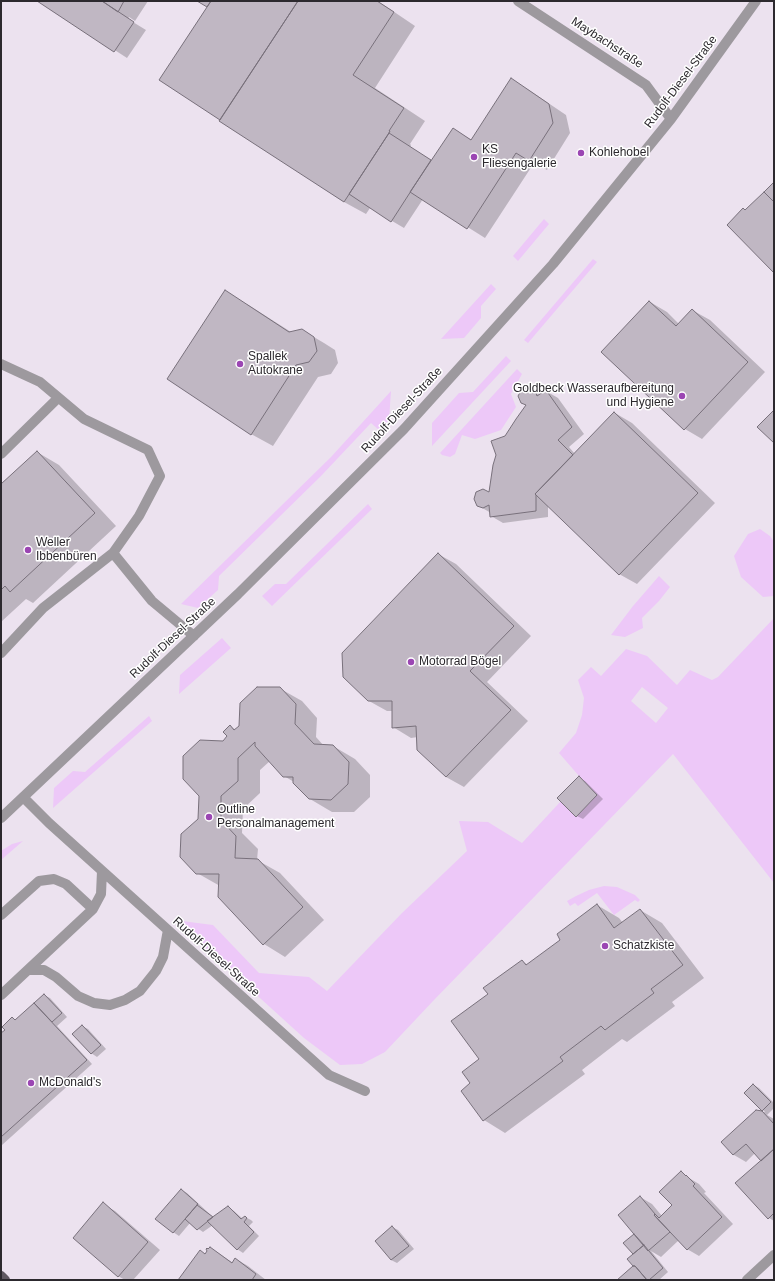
<!DOCTYPE html>
<meta charset="utf-8">
<style>
body{margin:0}
#map{position:relative;width:775px;height:1281px;overflow:hidden;background:#ece2ef;font-family:Helvetica,sans-serif}
canvas{display:block}
.frame{position:absolute;inset:0;border:2px solid #2c292e;pointer-events:none}
</style>
<div id="map">
<canvas width="775" height="1281"></canvas>
<div class="frame"></div>
</div>
<script>
const context = document.querySelector('canvas').getContext('2d');
context.lineJoin = 'round';
function fillPath(path, color) { context.fillStyle = color; context.fill(path, 'evenodd'); }
const shape = rows => new Path2D(rows.map(r => 'M' + r).join(''));
function stroke(path, color, width, dash) { context.strokeStyle = color; context.lineWidth = width; context.lineCap = dash ? 'butt' : 'round'; context.setLineDash(dash || []); context.stroke(path); }
function write(font, color, halo, rows, align = 'center') {
  context.font = font + ' Helvetica,sans-serif'; context.lineWidth = 3; context.setLineDash([]); context.textBaseline = 'middle'; context.strokeStyle = halo; context.fillStyle = color; for (const [text, x, y, turn = 0] of rows) {
    context.save(); context.translate(x, y); context.rotate((+turn || 0) * Math.PI / 180); context.textAlign = isNaN(turn) ? turn : align; if (halo) context.strokeText(text, 0, 0); context.fillText(text, 0, 0); context.restore();
  }
}
const green = shape([
 [544,219,549,224,518,261,513,256],
 [593,259,597,262,528,343,524,340],
 [491,284,496,289,481,306,481,318,464,338,441,339],
 [506,356,511,361,432,446,432,423,459,393,473,392],
 [517,369,522,374,511,394,516,407,501,430,475,439,462,435,455,454,450,457,442,455,440,453],
 [391,391,389,420,379,430,371,423,321,476,219,576,218,590,198,608,181,604,331,457],
 [368,504,372,509,272,606,262,596,275,584,286,584],
 [760,529,770,536,774,542,774,596,763,597,741,577,734,556,748,534],
 [659,576,670,587,659,601,642,618,643,628,625,637,611,635,633,606],
 [774,618,774,883,673,754,434,1000,385,1052,362,1064,340,1065,304,1038,174,920,213,925,259,973,309,977,327,991,402,913,467,851,459,821,488,822,522,843,561,801,577,816,597,795,579,776,559,753,576,733,582,715,584,698,578,680,591,667,601,676,626,649,647,656,677,685,690,670,712,680,718,677],
 [642,687,668,708,656,723,631,701],
 [222,638,231,648,179,694,180,675],
 [149,716,152,721,53,808,54,788,73,771,85,772],
 [23,841,1,860,1,851,12,844],
 [604,886,617,887,635,895,640,900,638,902,635,900,614,915,597,893,578,906,575,903,570,906,567,901,576,896,589,890]
]);
const shadow = shape([
 [39,1,148,1,135,21,129,17,128,19,146,30,127,58],
 [199,1,378,1,415,26,375,88,425,121,410,144,411,145,410,147,432,161,453,129,472,140,512,80,529,90,566,115,570,133,547,170,534,163,485,238,423,199,404,228,370,208,366,214,344,202,160,80,209,7],
 [650,302,667,312,679,324,692,310,710,320,765,372,702,439,685,429,603,352],
 [247,304,291,332,302,330,324,343,335,350,338,363,331,374,318,377,273,446,251,434],
 [535,391,541,394,546,391,558,398,584,434,569,447,575,454,615,413,632,423,715,503,637,584,619,574,548,506,548,517,503,523,491,516,491,513,477,505,490,493,506,437,527,406],
 [37,452,59,465,116,526,33,603,26,599,1,622,1,486],
 [438,554,456,564,531,636,487,682,528,721,464,787,446,777,418,737,411,738,393,727,393,711,387,711,369,701],
 [279,688,302,701,317,718,316,737,324,746,333,746,355,759,370,775,370,797,354,812,332,812,310,799,294,782,284,776,270,761,260,770,260,793,243,809,242,833,258,849,257,860,280,873,324,920,285,957,264,944,220,886,197,873,199,819,224,742,228,736,230,726,236,730],
 [579,778,585,781,603,799,583,819,577,816],
 [597,905,619,918,623,923,640,910,662,923,704,978,672,1002,675,1006,627,1042,622,1039,582,1070,585,1074,505,1133,484,1120,472,1083,480,1059,489,994,522,961,528,965,562,940],
 [44,995,50,998,67,1017,57,1026,92,1064,2,1145,1,1144,1,1035],
 [82,1026,88,1029,106,1049,97,1057,91,1053],
 [754,1085,759,1088,774,1103,774,1108,767,1115,774,1119,774,1221,769,1218,762,1161,755,1153,746,1162,734,1155,723,1142,756,1111,765,1112,746,1093],
 [681,1173,699,1184,706,1192,704,1193,733,1224,699,1256,687,1249,679,1240,661,1257,651,1251,668,1272,659,1280,619,1280,635,1266,634,1254,625,1243,634,1235,640,1197,652,1204,662,1216,673,1205],
 [181,1190,187,1193,214,1218,228,1207,234,1211,243,1219,245,1217,251,1220,253,1222,249,1226,259,1236,243,1253,237,1249,213,1225,203,1232,190,1223,179,1236,173,1232],
 [103,1204,115,1211,160,1250,133,1280,125,1280,118,1276],
 [392,1227,398,1230,414,1249,397,1263,391,1260],
 [211,1248,233,1263,236,1259,248,1266,266,1280,179,1280,206,1255]
]);
const building = shape([
 [37,1,102,1,134,22,114,52,37,1],
 [102,1,124,1,118,12,102,1],
 [197,1,211,1,207,7,197,1],
 [211,1,298,1,220,120,159,80,211,1],
 [298,1,377,1,394,12,353,75,404,108,389,131,390,131,389,133,344,202,219,121,298,1],
 [511,78,549,104,553,123,529,161,516,153,467,229,410,192,453,128,471,140,511,78],
 [389,133,431,160,391,222,349,194,389,133],
 [774,182,774,202,764,192,774,182],
 [764,192,774,202,774,273,727,225,743,208,745,210,764,192],
 [225,290,289,332,302,329,314,337,317,351,309,362,296,365,251,435,167,379,225,290],
 [649,301,676,326,692,309,748,362,684,430,601,352,649,301],
 [529,387,535,390,537,396,546,390,572,427,558,440,573,455,535,494,536,495,536,511,490,517,489,505,483,508,477,506,474,499,476,492,483,489,489,492,493,465,496,455,491,441,505,436,516,419,526,405,521,403,518,396,522,389,529,387],
 [774,410,774,443,757,427,774,410],
 [614,412,698,493,619,575,535,494,614,412],
 [37,451,95,513,10,592,5,586,1,590,1,484,37,451],
 [438,553,514,626,470,671,511,710,446,777,417,750,416,726,392,728,392,701,368,701,343,677,342,653,438,553],
 [257,687,280,687,296,704,295,724,314,744,333,745,349,762,348,784,331,800,309,799,293,783,293,777,283,777,255,746,255,742,238,758,238,781,221,796,221,820,236,836,235,858,258,859,303,907,263,945,218,897,219,874,196,874,180,857,181,834,198,819,199,796,183,779,183,756,200,740,223,741,227,736,223,732,230,725,234,730,239,726,240,703,257,687],
 [579,776,597,795,576,817,557,798,579,776],
 [597,904,614,928,640,909,683,965,651,989,654,993,605,1030,601,1026,560,1057,563,1061,483,1121,461,1091,470,1083,462,1072,479,1059,451,1021,488,994,483,988,522,960,526,965,560,940,557,934,597,904],
 [44,994,62,1013,52,1022,34,1003,44,994],
 [34,1003,87,1060,1,1137,1,1033,5,1030,2,1027,12,1017,15,1020,34,1003],
 [82,1025,101,1045,91,1054,72,1034,82,1025],
 [753,1084,771,1102,762,1111,744,1093,753,1084],
 [756,1110,762,1111,774,1124,774,1149,761,1161,746,1144,733,1155,721,1142,756,1110],
 [774,1149,774,1213,768,1219,735,1183,774,1149],
 [681,1171,686,1176,686,1175,695,1184,693,1186,722,1217,687,1250,654,1215,655,1214,659,1218,672,1205,659,1192,681,1171],
 [181,1189,198,1204,173,1233,155,1219,181,1189],
 [640,1196,655,1214,654,1215,670,1232,648,1251,618,1215,640,1196],
 [103,1202,148,1242,118,1277,73,1238,103,1202],
 [197,1205,213,1217,197,1230,185,1219,197,1205],
 [228,1206,241,1219,245,1216,247,1218,244,1222,254,1232,237,1250,207,1221,228,1206],
 [392,1226,409,1246,391,1260,375,1241,392,1226],
 [634,1234,644,1245,633,1254,623,1243,634,1234],
 [644,1245,663,1268,649,1280,647,1280,635,1266,633,1266,627,1259,644,1245],
 [210,1247,232,1263,235,1258,256,1274,252,1280,178,1280,200,1250,205,1254,207,1251,206,1249,207,1248,208,1249,210,1247],
 [633,1266,635,1266,647,1280,617,1280,633,1266]
]);
const minor = shape([
 [518,1,646,85,671,119],
 [1,364,40,382,84,419,148,450,160,476,139,516,113,553,152,601,194,636],
 [1,454,58,398],
 [1,653,43,608,113,553],
 [23,797,49,823,329,1075,365,1091],
 [1,818,238,594,404,429,553,264,671,119,756,1],
 [1,915,39,881,54,879,66,884,93,909],
 [28,970,44,970,56,977,78,996,94,1003,110,1005,125,1000,140,991,156,971,163,957,168,930],
 [1,995,93,909,101,894,102,871],
 [747,1280,774,1255]
]);
const major = shape([
 [1,1276,5,1280]
]);
const markers = [
 [581,153,4,"#9b46b3"],
 [474,157,4,"#9b46b3"],
 [240,364,4,"#9b46b3"],
 [682,396,4,"#9b46b3"],
 [28,550,4,"#9b46b3"],
 [411,662,4,"#9b46b3"],
 [209,817,4,"#9b46b3"],
 [605,946,4,"#9b46b3"],
 [31,1083,4,"#9b46b3"]
];
const streetNames = [
 ["Maybachstraße",607,43,33],
 ["Rudolf-Diesel-Straße",681,82,-53],
 ["Rudolf-Diesel-Straße",402,410,-47],
 ["Rudolf-Diesel-Straße",173,638,-43],
 ["Rudolf-Diesel-Straße",216,957,42]
];
const poiNames = [
 ["KS",482,150],
 ["Fliesengalerie",482,164],
 ["Kohlehobel",589,153],
 ["Spallek",248,357],
 ["Autokrane",248,371],
 ["Goldbeck Wasseraufbereitung",674,389,"right"],
 ["und Hygiene",674,403,"right"],
 ["Weller",36,543],
 ["Ibbenbüren",36,557],
 ["Motorrad Bögel",419,662],
 ["Outline",217,810],
 ["Personalmanagement",217,824],
 ["Schatzkiste",613,946],
 ["McDonald's",39,1083]
];
fillPath(green, '#edc8f8');
fillPath(shadow, '#0003');
fillPath(building, '#c0b7c3');
stroke(building, '#78707b', 1);
stroke(minor, '#9d999e', 10);
stroke(major, '#605962', 10);
for (const [x, y, r, color] of markers) { const dot = new Path2D(); dot.arc(x, y, r, 0, 2 * Math.PI); context.fillStyle = color; context.fill(dot); stroke(dot, '#fff', 1.5); }
write('12px', '#2c292e', '#fff', streetNames);
write('12px', '#2c292e', '#fff', poiNames, 'left');
</script>
